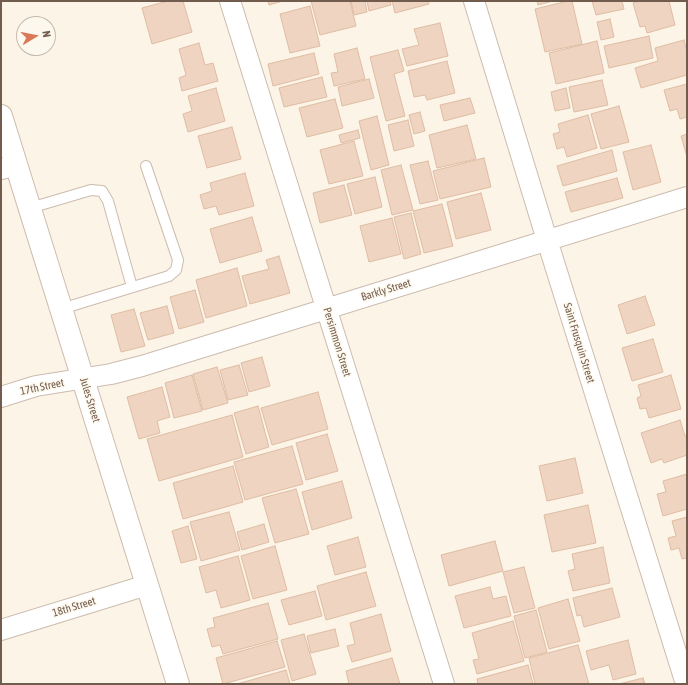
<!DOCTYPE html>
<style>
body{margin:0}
#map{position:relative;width:688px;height:685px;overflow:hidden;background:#fbf4e7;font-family:"Asap Condensed",sans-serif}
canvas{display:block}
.frame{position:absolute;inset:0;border:2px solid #725c4e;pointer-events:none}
.north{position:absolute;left:16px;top:16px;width:40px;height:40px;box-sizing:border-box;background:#fdf8ed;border:1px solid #c5baad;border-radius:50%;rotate:80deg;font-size:11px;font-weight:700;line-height:16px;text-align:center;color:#725c4e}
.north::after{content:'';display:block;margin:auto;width:14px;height:18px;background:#da7857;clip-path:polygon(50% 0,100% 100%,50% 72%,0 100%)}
</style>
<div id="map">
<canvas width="688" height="685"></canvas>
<div class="frame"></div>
<div class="north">N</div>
</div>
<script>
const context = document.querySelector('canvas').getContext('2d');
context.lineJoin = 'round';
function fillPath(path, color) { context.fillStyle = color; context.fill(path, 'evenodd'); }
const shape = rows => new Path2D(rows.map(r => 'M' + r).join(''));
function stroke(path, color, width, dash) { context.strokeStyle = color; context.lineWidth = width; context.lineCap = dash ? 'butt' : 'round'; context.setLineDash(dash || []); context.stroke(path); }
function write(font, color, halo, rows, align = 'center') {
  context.font = font + ' "Asap Condensed",sans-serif'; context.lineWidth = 3; context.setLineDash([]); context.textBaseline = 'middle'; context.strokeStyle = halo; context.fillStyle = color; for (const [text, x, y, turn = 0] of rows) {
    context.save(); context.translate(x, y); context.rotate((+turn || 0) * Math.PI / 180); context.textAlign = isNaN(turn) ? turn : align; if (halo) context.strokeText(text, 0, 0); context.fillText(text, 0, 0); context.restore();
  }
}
const building = shape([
 [168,1,183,1,192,32,152,44,142,8,168,1],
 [268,1,283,1,269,5,268,1],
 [311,1,350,1,356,26,320,35,311,1],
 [351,1,365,1,367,12,354,15,351,1],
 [367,1,390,1,391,5,369,11,367,1],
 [392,1,428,1,429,4,395,13,392,1],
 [537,1,553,1,538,5,537,1],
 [568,1,572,1,582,44,545,52,535,9,568,1],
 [592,1,622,1,624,9,596,15,592,1],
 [640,1,669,1,675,25,647,33,645,26,640,27,633,3,640,1],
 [310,6,320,46,290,53,280,14,310,6],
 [610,19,614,37,601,40,597,22,610,19],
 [440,23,448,56,407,66,402,49,419,45,414,29,440,23],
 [649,36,653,58,609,68,604,46,649,36],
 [684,40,687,52,687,75,641,88,635,68,658,61,655,48,684,40],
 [597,41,604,73,556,84,549,53,597,41],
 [199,43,205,65,213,63,218,81,182,91,179,78,186,75,179,49,199,43],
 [357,48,365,79,334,86,331,73,338,72,334,54,357,48],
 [398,50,404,71,394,74,405,116,386,121,370,57,398,50],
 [314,53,319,74,273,86,268,64,314,53],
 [447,61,455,93,427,100,425,95,414,97,408,71,447,61],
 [322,77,327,97,284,107,279,88,322,77],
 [369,79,374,98,342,106,338,87,369,79],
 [602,80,608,105,574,112,569,87,602,80],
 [687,84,687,117,680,119,677,109,670,111,664,90,687,84],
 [216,88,225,121,188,132,183,114,192,111,188,96,216,88],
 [566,88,570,108,555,111,551,92,566,88],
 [470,98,475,113,444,121,440,105,470,98],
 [335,99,343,128,307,137,299,108,335,99],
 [619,106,629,142,601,149,591,114,619,106],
 [420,112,425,131,414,134,409,115,420,112],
 [588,115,597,148,567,157,564,147,557,149,553,134,560,132,558,124,588,115],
 [377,116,389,165,371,170,359,121,377,116],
 [408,120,414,146,394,151,388,125,408,120],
 [467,125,476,159,437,168,429,135,467,125],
 [232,127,241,159,207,168,198,136,232,127],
 [358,130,360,138,341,143,339,135,358,130],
 [687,134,687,157,681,136,687,134],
 [354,141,363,176,329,184,320,150,354,141],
 [651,145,661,182,633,190,623,152,651,145],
 [612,150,617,171,563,186,557,166,612,150],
 [484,158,491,187,440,199,433,171,484,158],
 [428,161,438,200,420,204,410,165,428,161],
 [401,165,413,210,392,215,381,170,401,165],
 [245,173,254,206,219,215,216,206,204,209,200,195,212,191,210,183,245,173],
 [375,177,382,207,355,214,347,184,375,177],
 [617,178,623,198,571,212,565,192,617,178],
 [344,185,352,215,320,223,313,193,344,185],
 [481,193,491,230,456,239,447,202,481,193],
 [442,204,453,246,424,253,413,211,442,204],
 [411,213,421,254,404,259,394,217,411,213],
 [252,217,262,251,220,263,210,229,252,217],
 [392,218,401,254,369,262,360,226,392,218],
 [279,256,290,293,250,304,242,276,269,269,266,260,279,256],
 [237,268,247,306,206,318,196,280,237,268],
 [195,290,204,322,179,329,170,297,195,290],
 [645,296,655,325,627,334,618,305,645,296],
 [167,306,174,333,148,340,140,313,167,306],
 [134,309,145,346,121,352,111,315,134,309],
 [653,339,663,372,632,381,622,348,653,339],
 [262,357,270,386,249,392,241,363,262,357],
 [239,365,248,395,228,400,220,370,239,365],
 [217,367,228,403,203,410,193,374,217,367],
 [192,375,202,411,174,418,165,383,192,375],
 [671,375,681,409,649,418,646,408,640,409,637,398,641,396,638,385,671,375],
 [162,387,170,417,157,421,160,433,139,439,127,397,162,387],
 [318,392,328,429,272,445,261,408,318,392],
 [258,406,269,447,246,454,234,413,258,406],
 [232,415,243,457,159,481,147,439,232,415],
 [680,420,685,436,687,435,687,455,664,463,662,459,651,463,641,433,680,420],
 [327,434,338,471,306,480,296,443,327,434],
 [292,446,303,484,245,500,234,462,292,446],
 [575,458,583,493,547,501,539,466,575,458],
 [233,466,243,502,183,519,173,483,233,466],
 [687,474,687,509,663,516,657,494,666,492,663,481,687,474],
 [342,481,352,518,312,530,302,492,342,481],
 [296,489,309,534,275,543,262,498,296,489],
 [588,505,596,543,552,552,544,515,588,505],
 [229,512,240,550,201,561,190,522,229,512],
 [687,517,687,558,682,559,679,548,671,550,668,538,676,536,672,521,687,517],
 [264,524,269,542,242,550,237,532,264,524],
 [188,526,197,559,181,563,172,531,188,526],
 [358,537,366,567,335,575,327,546,358,537],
 [495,541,503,571,449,586,441,555,495,541],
 [275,546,287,590,253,599,241,556,275,546],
 [603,547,610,583,573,591,568,571,575,569,572,554,603,547],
 [238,556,250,600,221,608,216,590,206,593,199,567,238,556],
 [524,567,535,608,514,613,503,572,524,567],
 [366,572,376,606,326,620,317,586,366,572],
 [490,587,493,599,506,596,511,616,464,628,455,596,490,587],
 [612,588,620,617,584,627,581,615,577,616,573,598,612,588],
 [315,591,322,616,289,625,281,600,315,591],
 [568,599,580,641,549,649,538,608,568,599],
 [268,603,278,639,223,654,220,645,212,647,207,629,215,627,213,618,268,603],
 [536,610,547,652,525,658,514,616,536,610],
 [381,614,391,651,352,662,347,646,355,644,350,623,381,614],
 [513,621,524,661,477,674,473,660,479,659,472,633,513,621],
 [335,629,339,646,311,653,307,636,335,629],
 [304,634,316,674,292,681,281,640,304,634],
 [628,640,636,674,613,680,609,665,591,670,586,651,628,640],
 [277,641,285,667,223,684,216,658,277,641],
 [578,645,589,684,535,684,529,658,578,645],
 [392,658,400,684,349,684,346,671,392,658],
 [528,665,533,684,478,684,477,679,528,665],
 [286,670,290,684,237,684,286,670],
 [643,678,645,684,619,684,643,678]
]);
const service = shape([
 [30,208,91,190,102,191,108,201,132,287],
 [61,309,169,276,176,270,178,260,146,166]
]);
const minor = shape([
 [230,1,444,684],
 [474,1,547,240,686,684],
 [1,169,16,165],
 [1,397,36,386,111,374,142,366,687,197],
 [1,630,147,585]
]);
const secondary = shape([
 [1,116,178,684]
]);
const streetNames = [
 ["Barkly Street",386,290,-17],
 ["Persimmon Street",337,342,73],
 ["Saint Frusquin Street",579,343,73],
 ["17th Street",42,387,-12],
 ["Jules Street",90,400,73],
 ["18th Street",74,607,-17]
];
fillPath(building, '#eed4c1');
stroke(building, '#dfbca3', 1);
stroke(service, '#ccbcae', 12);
stroke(minor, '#ccbcae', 22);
stroke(secondary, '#cebcac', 24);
stroke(service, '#fff', 10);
stroke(minor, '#fff', 20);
stroke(secondary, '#fff', 22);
write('11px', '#725c4e', '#fdf8ed', streetNames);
</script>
